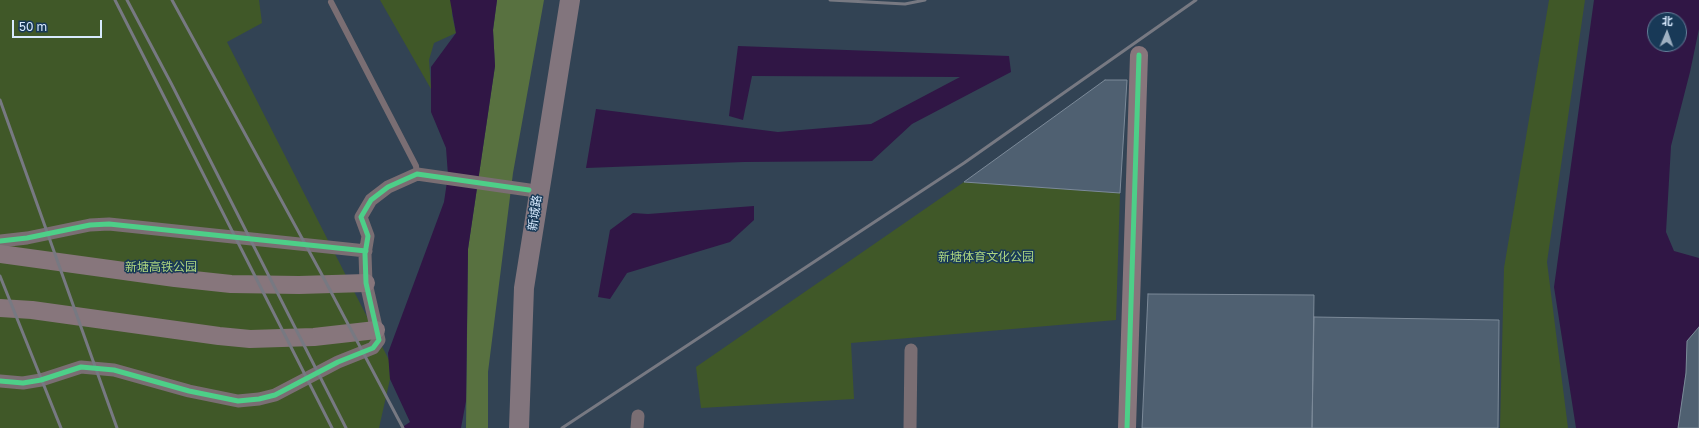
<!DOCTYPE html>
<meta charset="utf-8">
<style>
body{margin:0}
#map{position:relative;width:1699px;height:428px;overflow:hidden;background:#324354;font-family:"Golos Text","Noto Sans SC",sans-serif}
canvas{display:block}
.north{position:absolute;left:1647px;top:12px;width:40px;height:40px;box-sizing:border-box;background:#183957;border:1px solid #65809a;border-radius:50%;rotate:2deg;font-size:11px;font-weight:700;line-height:16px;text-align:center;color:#d8eafe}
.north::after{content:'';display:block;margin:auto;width:14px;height:18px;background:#9eb0c2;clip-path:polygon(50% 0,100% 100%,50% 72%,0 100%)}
.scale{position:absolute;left:12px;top:20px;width:90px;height:18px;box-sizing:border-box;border:2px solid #d8eafe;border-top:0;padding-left:5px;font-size:12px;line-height:14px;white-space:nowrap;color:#d8eafe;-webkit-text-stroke:3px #183957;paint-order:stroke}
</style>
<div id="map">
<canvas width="1699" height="428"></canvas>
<div class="north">北</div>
<div class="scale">50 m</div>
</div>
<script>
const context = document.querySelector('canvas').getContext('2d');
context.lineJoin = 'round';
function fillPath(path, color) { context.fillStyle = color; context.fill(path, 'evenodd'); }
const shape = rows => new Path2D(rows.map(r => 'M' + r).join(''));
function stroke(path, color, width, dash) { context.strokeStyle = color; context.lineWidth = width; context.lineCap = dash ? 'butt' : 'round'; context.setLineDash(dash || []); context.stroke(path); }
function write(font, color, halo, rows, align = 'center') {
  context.font = font + ' "Golos Text","Noto Sans SC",sans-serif'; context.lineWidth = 3; context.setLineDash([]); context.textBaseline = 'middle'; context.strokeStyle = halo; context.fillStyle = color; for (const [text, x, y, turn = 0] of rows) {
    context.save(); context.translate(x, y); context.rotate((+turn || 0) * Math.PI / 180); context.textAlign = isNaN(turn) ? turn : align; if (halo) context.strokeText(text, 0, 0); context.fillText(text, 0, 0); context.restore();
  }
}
const green = shape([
 [0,0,259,0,262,23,227,42,389,360,390,379,379,428,0,428],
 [380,0,453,0,452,15,456,33,434,43,429,60,431,89],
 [1549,0,1585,0,1547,262,1568,428,1500,428,1504,268],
 [964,182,1120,193,1116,320,851,343,854,399,701,408,696,367]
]);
const forest = shape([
 [497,0,544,0,513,173,488,372,488,428,466,428,468,249,495,66,493,30]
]);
const water = shape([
 [450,0,497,0,493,30,495,66,468,249,466,401,461,428,401,428,410,422,390,379,388,353,444,202,448,175,446,148,431,112,431,67,456,33],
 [1594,0,1699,0,1699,29,1690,72,1671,146,1666,232,1674,251,1699,258,1699,327,1687,341,1686,369,1678,428,1576,428,1554,287],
 [1655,20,1679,20,1679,44,1655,44],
 [738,46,1009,56,1011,72,912,124,872,161,744,162,586,168,596,109,778,132,871,124,960,77,752,76,743,120,729,116],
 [754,206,754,220,730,242,627,273,610,299,598,297,610,230,633,213,648,214]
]);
const building = shape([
 [1105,80,1127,80,1120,193,964,182,1105,80],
 [1148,294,1314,295,1312,428,1142,428,1148,294],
 [1314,317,1499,320,1498,428,1312,428,1314,317],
 [1699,327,1699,428,1678,428,1686,373,1687,341,1699,327]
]);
const lane = shape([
 [331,2,416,166,417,174]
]);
const street = shape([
 [0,241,27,238,90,225,109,224,366,251],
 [0,381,23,383,41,380,81,367,114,370,189,391,238,401,259,399,275,395,338,362,373,348,379,340,366,283,365,254,368,236,361,217,371,200,388,187,417,174,529,190],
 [637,428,638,416],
 [910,428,911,350]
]);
const secondary = shape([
 [0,254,175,278,231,284,299,285,366,283],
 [0,308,32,310,219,336,250,339,314,337,376,330],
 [1127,428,1139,55]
]);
const primary = shape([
 [519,428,524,288,570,0]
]);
const rail = shape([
 [115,0,332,428],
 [127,0,172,85,346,428],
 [172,0,321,273,403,428],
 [830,0,905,4,925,0],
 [0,100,117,428],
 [0,276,61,428],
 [562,428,964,163,1196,0]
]);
const cycleway = shape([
 [0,241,27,238,90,225,109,224,366,251],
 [0,381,23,383,41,380,81,367,114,370,189,391,238,401,259,399,275,395,338,362,373,348,379,340,366,283,365,254,368,236,361,217,371,200,388,187,417,174,529,190],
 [1127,428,1139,55]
]);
const streetNames = [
 ["新城路",535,213,-82]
];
const parkNames = [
 ["新塘体育文化公园",986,257],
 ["新塘高铁公园",161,267]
];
fillPath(green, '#405828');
fillPath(forest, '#587140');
fillPath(water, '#301645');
fillPath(building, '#4f6071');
stroke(building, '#7c8a99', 1);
stroke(lane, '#7a6e73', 6);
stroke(street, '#7a6e73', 13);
stroke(secondary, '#87767c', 18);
stroke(primary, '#82757d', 20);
stroke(rail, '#777982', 3);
stroke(cycleway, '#4dcf88', 5);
write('12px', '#d8eafe', '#183957', streetNames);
write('12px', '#aed67f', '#183957', parkNames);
</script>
